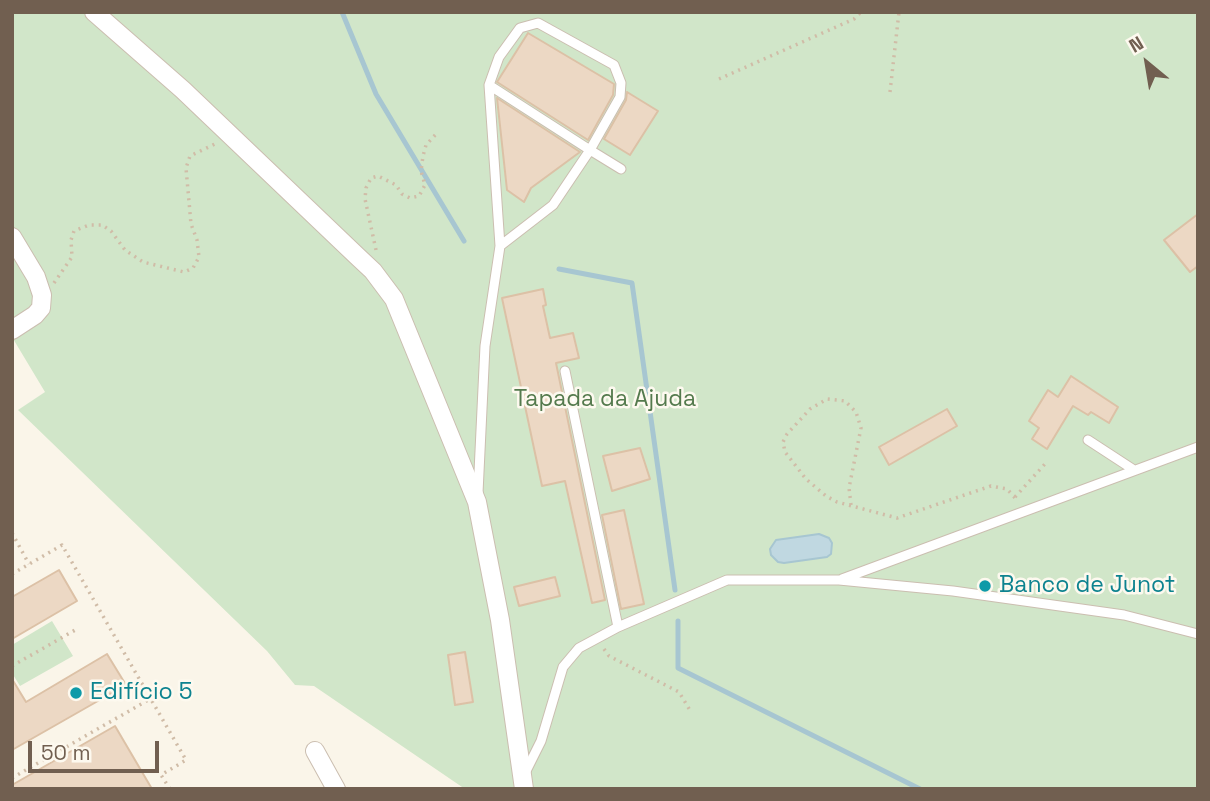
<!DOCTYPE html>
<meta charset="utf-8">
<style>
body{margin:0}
#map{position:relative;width:1210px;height:801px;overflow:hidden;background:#faf5e9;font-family:"Space Grotesk",sans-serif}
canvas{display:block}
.frame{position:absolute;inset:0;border:14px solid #715f50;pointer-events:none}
.north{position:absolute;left:1112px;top:28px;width:70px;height:70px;-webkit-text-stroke:5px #fdf9ef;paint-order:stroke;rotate:330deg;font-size:19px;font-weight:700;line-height:28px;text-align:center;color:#715f50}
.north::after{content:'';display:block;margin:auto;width:24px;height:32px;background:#715f50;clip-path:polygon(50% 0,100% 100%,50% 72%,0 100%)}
.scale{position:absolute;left:28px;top:741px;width:131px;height:32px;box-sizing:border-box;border:4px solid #715f50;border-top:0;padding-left:9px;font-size:21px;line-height:24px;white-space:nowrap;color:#715f50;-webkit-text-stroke:5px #fdf9ef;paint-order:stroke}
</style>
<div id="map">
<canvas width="1210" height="801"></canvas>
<div class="frame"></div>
<div class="north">N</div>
<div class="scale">50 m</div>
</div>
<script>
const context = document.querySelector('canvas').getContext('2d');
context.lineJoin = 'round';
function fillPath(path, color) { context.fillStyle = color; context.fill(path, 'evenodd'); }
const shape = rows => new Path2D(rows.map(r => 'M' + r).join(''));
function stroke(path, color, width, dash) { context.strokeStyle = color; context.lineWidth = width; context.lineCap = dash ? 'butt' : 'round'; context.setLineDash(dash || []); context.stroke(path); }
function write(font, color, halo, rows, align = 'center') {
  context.font = font + ' "Space Grotesk",sans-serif'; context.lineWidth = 5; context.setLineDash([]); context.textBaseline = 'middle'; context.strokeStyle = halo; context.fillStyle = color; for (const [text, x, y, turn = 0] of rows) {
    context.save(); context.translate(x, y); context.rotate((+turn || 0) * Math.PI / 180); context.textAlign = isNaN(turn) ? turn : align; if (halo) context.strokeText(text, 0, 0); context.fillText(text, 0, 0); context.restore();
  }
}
const green = shape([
 [12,12,1198,12,1198,789,465,789,314,686,295,685,267,651,18,410,45,392,12,337],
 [52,621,73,656,20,686,12,673,12,645]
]);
const water = shape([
 [819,534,829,538,832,543,831,554,827,557,784,563,778,562,771,555,770,549,776,540,819,534]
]);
const stream = shape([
 [342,12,376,94,464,241],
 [559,269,632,283,675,590],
 [678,621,678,668,920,789]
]);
const building = shape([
 [528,33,614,84,613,95,588,140,497,82,528,33],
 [627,92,658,111,630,155,604,139,626,100,627,92],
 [497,98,580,152,531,188,524,202,507,190,497,98],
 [1198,214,1198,266,1190,272,1164,240,1198,214],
 [543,289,546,305,543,306,550,338,573,333,579,358,556,363,605,600,592,603,565,481,542,486,502,298,543,289],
 [1071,376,1118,407,1109,423,1091,412,1088,415,1073,406,1047,449,1032,439,1039,428,1029,421,1048,390,1058,397,1071,376],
 [947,409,957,426,889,465,879,447,947,409],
 [640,448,650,479,612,491,603,456,640,448],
 [624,510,644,604,621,609,602,515,624,510],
 [59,570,77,601,12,639,12,597,59,570],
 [555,577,560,596,519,606,514,587,555,577],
 [465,652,473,702,455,705,448,655,465,652],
 [107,654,126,685,12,750,12,679,26,702,107,654],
 [115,726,152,789,12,789,12,785,115,726]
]);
const path = shape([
 [719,79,854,19,861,12],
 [890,92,899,12],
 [376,250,365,199,366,188,371,178,378,176,396,185,402,194,410,198,419,196,425,185,421,171,423,156,426,145,437,133],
 [54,283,72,257,71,240,74,231,89,225,102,225,111,231,125,250,143,262,184,272,193,268,199,257,197,240,191,224,186,168,190,156,217,143],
 [1015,497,1045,464],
 [851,505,849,488,861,428,856,412,845,401,827,399,810,409,787,434,783,442,785,452,806,479,826,496,837,502,897,518,991,486,1007,489,1017,500],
 [12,533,29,564],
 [12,574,62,545,186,760,161,775,170,789],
 [604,649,609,656,679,692,691,712],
 [12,666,77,629],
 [12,778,150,699]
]);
const service = shape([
 [500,246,553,205,590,150,621,169],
 [565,371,618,627],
 [1088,440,1134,470],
 [478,493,485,346,500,246,489,85,499,57,520,28,538,23,614,65,621,83,620,97,590,150,489,85],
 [842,579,1198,447],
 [525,773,541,741,563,667,579,648,618,627,727,580,839,580,953,591,1124,615,1198,634]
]);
const minor = shape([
 [94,12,183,90,357,256,373,271,394,299,477,502,500,620,524,789],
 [12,237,36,277,42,295,41,308,35,315,12,330],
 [315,751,336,789]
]);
const markers = [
 [985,586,7,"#0f9aa8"],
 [76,693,7,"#0f9aa8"]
];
const parkNames = [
 ["Tapada da Ajuda",605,400]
];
const cultureNames = [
 ["Banco de Junot",999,586],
 ["Edifício 5",90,693]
];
fillPath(green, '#d1e6c9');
fillPath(water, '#c0d8e1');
stroke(water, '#a7c6d1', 2);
stroke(stream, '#a7c6d1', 5);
fillPath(building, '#ecd8c4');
stroke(building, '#dcc1a6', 2);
stroke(service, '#cbbeb0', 11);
stroke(minor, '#cbbeb0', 20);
stroke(path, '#d0bca7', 3.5, [2, 5]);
stroke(service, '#fff', 9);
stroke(minor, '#fff', 18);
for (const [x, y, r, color] of markers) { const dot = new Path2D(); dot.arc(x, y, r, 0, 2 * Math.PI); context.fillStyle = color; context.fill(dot); stroke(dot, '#fdf9ef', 2.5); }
write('23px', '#547a4d', '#fdf9ef', parkNames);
write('23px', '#0d838f', '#fdf9ef', cultureNames, 'left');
</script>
